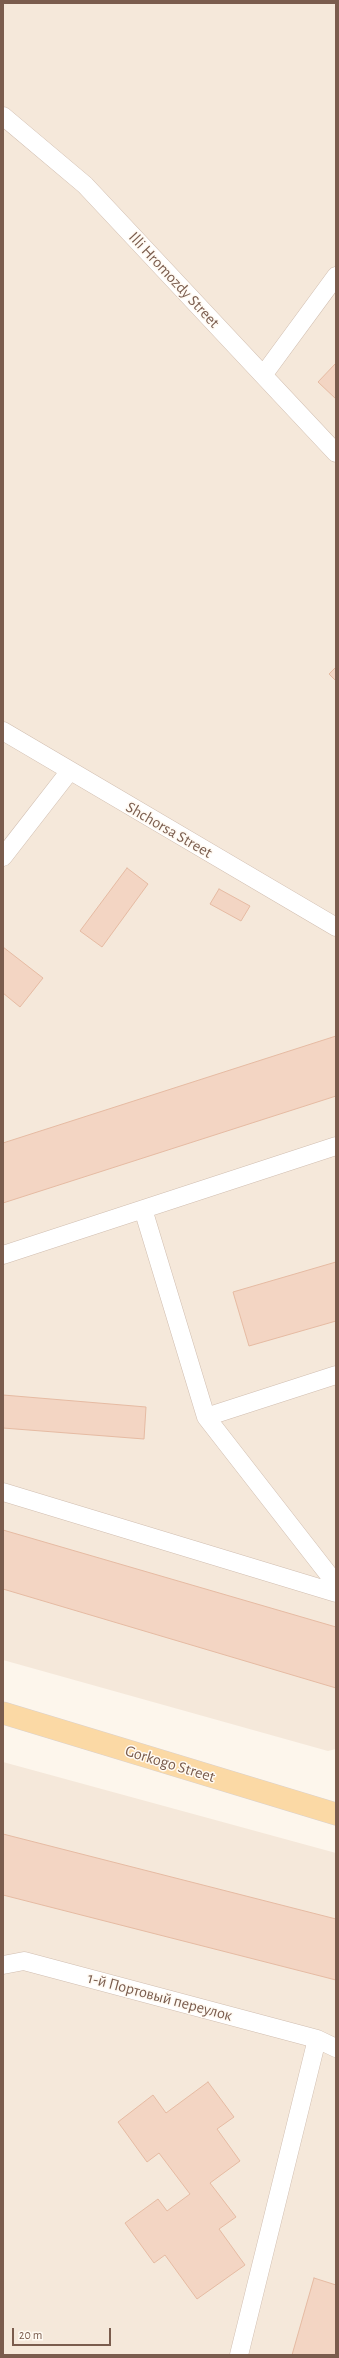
<!DOCTYPE html>
<meta charset="utf-8">
<style>
body{margin:0}
#map{position:relative;width:339px;height:2358px;overflow:hidden;background:#fdf6ec;font-family:"Alegreya Sans",sans-serif}
canvas{display:block}
.frame{position:absolute;inset:0;border:4px solid #7a5c4d;pointer-events:none}
.scale{position:absolute;left:12px;top:2328px;width:99px;height:18px;box-sizing:border-box;border:2px solid #7a5c4d;border-top:0;padding-left:5px;font-size:12px;line-height:14px;white-space:nowrap;color:#7a5c4d;-webkit-text-stroke:3px #fffaf3;paint-order:stroke}
</style>
<div id="map">
<canvas width="339" height="2358"></canvas>
<div class="frame"></div>
<div class="scale">20 m</div>
</div>
<script>
const context = document.querySelector('canvas').getContext('2d');
context.lineJoin = 'round';
function fillPath(path, color) { context.fillStyle = color; context.fill(path, 'evenodd'); }
const shape = rows => new Path2D(rows.map(r => 'M' + r).join(''));
function stroke(path, color, width, dash) { context.strokeStyle = color; context.lineWidth = width; context.lineCap = dash ? 'butt' : 'round'; context.setLineDash(dash || []); context.stroke(path); }
function write(font, color, halo, rows, align = 'center') {
  context.font = font + ' "Alegreya Sans",sans-serif'; context.lineWidth = 3; context.setLineDash([]); context.textBaseline = 'middle'; context.strokeStyle = halo; context.fillStyle = color; for (const [text, x, y, turn = 0] of rows) {
    context.save(); context.translate(x, y); context.rotate((+turn || 0) * Math.PI / 180); context.textAlign = isNaN(turn) ? turn : align; if (halo) context.strokeText(text, 0, 0); context.fillText(text, 0, 0); context.restore();
  }
}
const residential = shape([
 [3,3,336,3,336,1749,328,1751,3,1660],
 [3,1762,336,1853,336,2355,3,2355]
]);
const building = shape([
 [336,363,336,399,318,382,336,363],
 [336,667,336,681,329,674,336,667],
 [127,868,148,884,102,947,80,931,127,868],
 [219,889,250,906,241,921,210,904,219,889],
 [3,947,43,978,20,1007,3,993,3,947],
 [336,1036,336,1096,3,1203,3,1143,336,1036],
 [336,1262,336,1321,249,1346,233,1292,336,1262],
 [3,1395,146,1407,144,1439,3,1428,3,1395],
 [3,1530,336,1627,336,1688,3,1589,3,1530],
 [3,1834,336,1919,336,1980,3,1895,3,1834],
 [208,2082,234,2117,217,2129,240,2161,210,2183,236,2217,219,2229,245,2265,197,2299,165,2255,154,2263,125,2223,158,2199,167,2211,190,2194,159,2153,147,2162,118,2122,153,2095,166,2113,208,2082],
 [314,2278,336,2285,336,2355,292,2355,314,2278]
]);
const lane = shape([
 [3,116,85,185,336,453],
 [264,374,336,276],
 [3,731,336,927],
 [3,857,69,772],
 [143,1209,206,1417,336,1375],
 [3,1255,336,1146],
 [206,1417,336,1584],
 [3,1492,336,1593],
 [3,1965,24,1961,317,2039],
 [239,2355,317,2039,336,2048]
]);
const primary = shape([
 [3,1713,336,1814]
]);
const streetNames = [
 ["Illi Hromozdy Street",174,280,47],
 ["Shchorsa Street",169,830,30],
 ["Gorkogo Street",170,1764,17],
 ["1-й Портовый переулок",160,1997,15]
];
fillPath(residential, '#f5e8da');
fillPath(building, '#f3d5c3');
stroke(building, '#e6bba3', 1);
stroke(lane, '#d1beb0', 19);
stroke(primary, '#dad1cd', 23);
stroke(lane, '#fff', 18);
stroke(primary, '#fbd9a5', 22);
write('16px', '#7a5c4d', '#fffaf3', streetNames);
</script>
